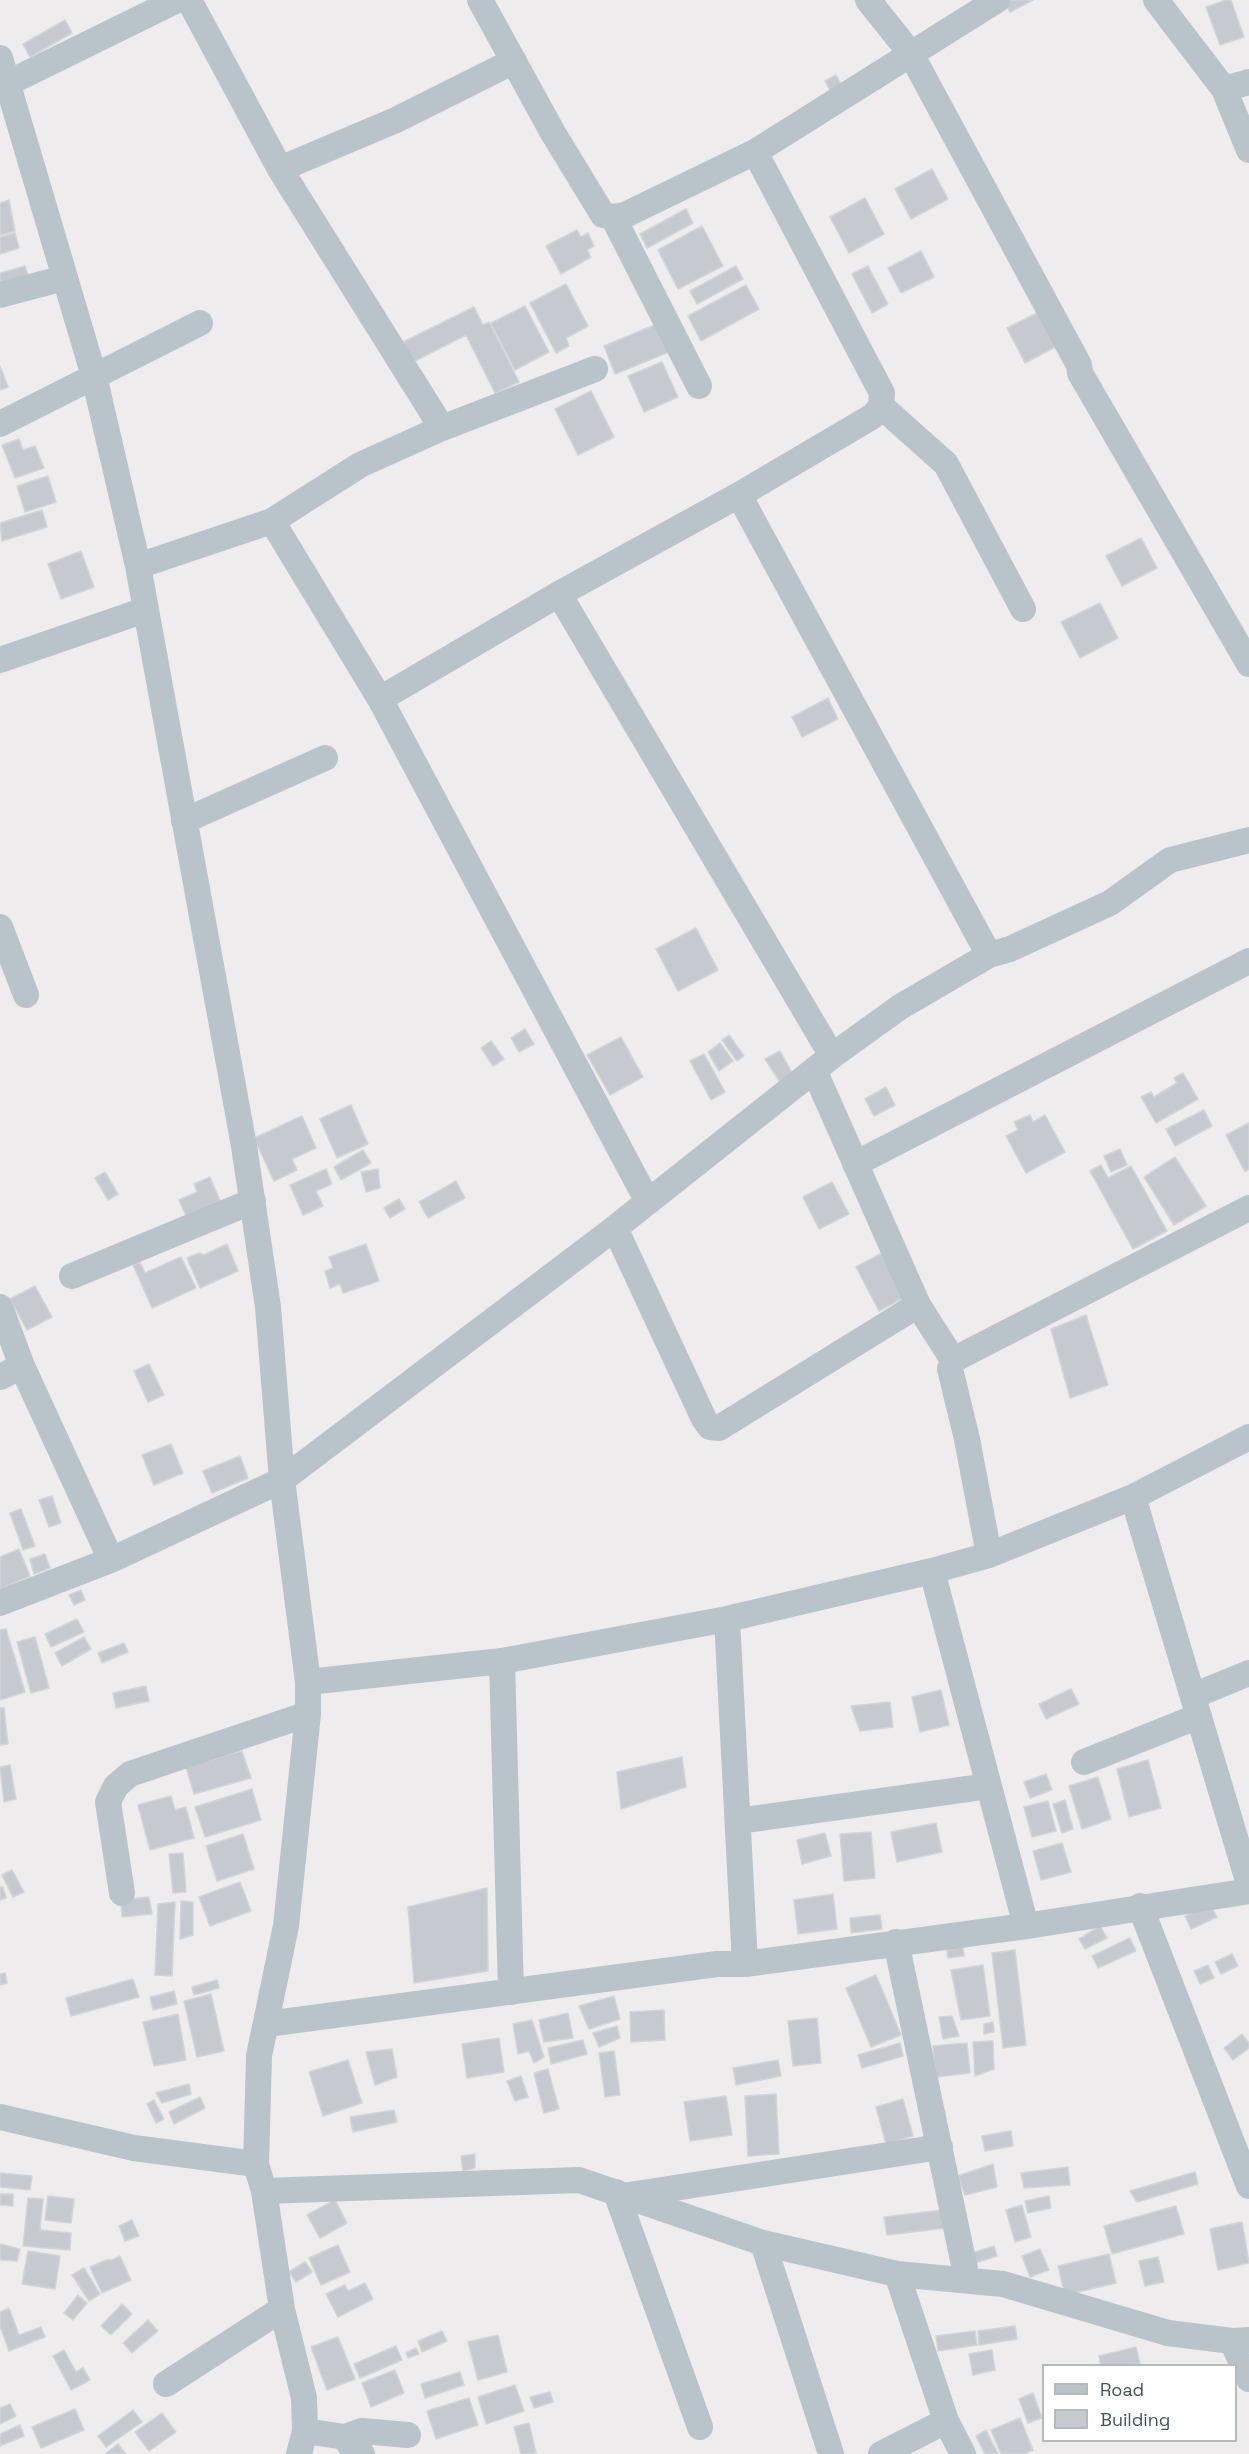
<!DOCTYPE html>
<style>
body{margin:0}
#map{position:relative;width:1249px;height:2454px;overflow:hidden;background:#efeced;font-family:"Space Grotesk",sans-serif}
canvas{display:block}
.legend{position:absolute;left:1042px;top:2364px;width:195px;height:78px;box-sizing:border-box;background:#fff;border:2px solid #b5babd;margin:0;padding:8px 10px;list-style:none;font-size:18px;color:#45525a}
.legend li{display:flex;align-items:center;gap:12px;height:30px}
.legend b{width:30px;border:2px solid #b5babd}
</style>
<div id="map">
<canvas width="1249" height="2454"></canvas>
<ul class="legend">
<li><b style="height:8px;background:#b8c3ca"></b>Road</li>
<li><b style="height:16px;background:#c6cad0"></b>Building</li>
</ul>
</div>
<script>
const context = document.querySelector('canvas').getContext('2d');
context.lineJoin = 'round';
function fillPath(path, color) { context.fillStyle = color; context.fill(path, 'evenodd'); }
const shape = rows => new Path2D(rows.map(r => 'M' + r).join(''));
function stroke(path, color, width, dash) { context.strokeStyle = color; context.lineWidth = width; context.lineCap = dash ? 'butt' : 'round'; context.setLineDash(dash || []); context.stroke(path); }
const building = shape([
 [1003,0,1033,0,1010,12,1003,0],
 [1226,0,1231,0,1244,37,1220,45,1206,7,1226,0],
 [65,20,72,33,30,57,23,44,65,20],
 [836,75,843,88,832,94,825,81,836,75],
 [932,169,948,199,911,219,895,189,932,169],
 [865,198,884,234,849,253,830,217,865,198],
 [9,200,15,231,0,235,0,203,9,200],
 [686,209,693,223,647,248,640,234,686,209],
 [702,226,723,266,678,289,658,250,702,226],
 [577,230,581,237,588,233,594,246,587,250,591,257,561,274,546,246,577,230],
 [15,233,19,248,0,254,0,237,15,233],
 [921,251,934,277,901,293,888,268,921,251],
 [25,266,28,276,0,285,0,273,25,266],
 [736,266,743,279,697,304,690,291,736,266],
 [868,266,888,304,872,313,852,274,868,266],
 [566,284,588,326,566,338,569,346,556,353,530,303,566,284],
 [746,285,759,309,701,341,688,316,746,285],
 [525,306,549,352,515,370,491,323,525,306],
 [474,307,483,325,489,322,519,382,495,393,466,335,411,363,401,343,474,307],
 [1037,313,1055,347,1025,363,1007,328,1037,313],
 [657,324,669,352,615,374,604,346,657,324],
 [662,362,678,397,644,412,628,376,662,362],
 [0,366,8,387,0,390,0,366],
 [591,391,614,437,578,455,555,409,591,391],
 [19,439,23,450,35,446,44,468,15,478,2,445,19,439],
 [48,476,56,502,25,512,17,486,48,476],
 [42,510,47,527,2,541,0,523,42,510],
 [1141,538,1157,568,1122,586,1106,556,1141,538],
 [81,551,94,587,61,599,48,564,81,551],
 [1100,603,1118,638,1080,658,1061,622,1100,603],
 [828,698,838,719,802,737,792,717,828,698],
 [696,928,718,970,678,991,656,949,696,928],
 [525,1029,534,1044,519,1052,511,1038,525,1029],
 [729,1035,744,1056,737,1061,722,1040,729,1035],
 [621,1037,643,1077,610,1095,587,1055,621,1037],
 [491,1041,504,1059,493,1066,481,1048,491,1041],
 [720,1043,733,1061,719,1071,708,1052,720,1043],
 [780,1051,792,1073,780,1082,765,1059,780,1051],
 [704,1054,725,1092,711,1100,690,1061,704,1054],
 [1183,1073,1198,1099,1156,1123,1141,1097,1151,1092,1154,1097,1177,1083,1174,1078,1183,1073],
 [886,1087,895,1105,874,1116,865,1099,886,1087],
 [351,1105,368,1144,337,1158,320,1119,351,1105],
 [1204,1110,1212,1126,1175,1146,1166,1129,1204,1110],
 [1030,1115,1033,1122,1045,1115,1065,1152,1026,1173,1006,1136,1018,1130,1014,1122,1030,1115],
 [302,1116,316,1148,292,1159,297,1170,274,1181,254,1138,302,1116],
 [1249,1123,1249,1169,1245,1172,1226,1135,1249,1123],
 [1120,1149,1127,1165,1111,1172,1104,1156,1120,1149],
 [363,1150,371,1163,341,1180,334,1167,363,1150],
 [1175,1157,1206,1206,1174,1225,1144,1177,1175,1157],
 [1101,1165,1108,1178,1131,1166,1167,1231,1133,1249,1090,1171,1101,1165],
 [326,1169,332,1184,316,1191,323,1206,303,1215,290,1185,326,1169],
 [378,1169,380,1188,366,1192,361,1172,378,1169],
 [105,1172,118,1194,108,1200,95,1178,105,1172],
 [210,1177,220,1201,186,1216,179,1200,197,1192,194,1184,210,1177],
 [456,1181,465,1198,428,1218,419,1202,456,1181],
 [832,1182,849,1214,819,1229,803,1197,832,1182],
 [399,1199,405,1209,390,1218,384,1208,399,1199],
 [227,1244,238,1271,200,1288,187,1258,199,1253,204,1255,227,1244],
 [366,1244,379,1281,343,1293,340,1284,330,1288,325,1271,333,1268,329,1257,366,1244],
 [882,1253,905,1297,879,1311,856,1267,882,1253],
 [181,1257,196,1288,152,1308,133,1265,140,1262,145,1273,181,1257],
 [35,1286,52,1317,27,1330,10,1299,35,1286],
 [1086,1315,1108,1385,1070,1398,1051,1329,1086,1315],
 [149,1364,164,1395,148,1402,134,1371,149,1364],
 [171,1444,183,1473,154,1485,142,1455,171,1444],
 [240,1456,248,1478,212,1493,203,1471,240,1456],
 [52,1496,61,1523,49,1527,39,1500,52,1496],
 [21,1509,35,1546,23,1550,10,1513,21,1509],
 [19,1549,30,1576,0,1589,0,1557,19,1549],
 [45,1554,50,1568,34,1574,30,1559,45,1554],
 [81,1590,85,1600,74,1605,69,1595,81,1590],
 [77,1619,84,1632,51,1647,45,1634,77,1619],
 [6,1629,25,1692,0,1700,0,1630,6,1629],
 [35,1637,49,1688,31,1693,17,1642,35,1637],
 [84,1637,91,1649,62,1666,55,1653,84,1637],
 [124,1643,128,1652,102,1663,98,1653,124,1643],
 [146,1686,149,1701,116,1708,113,1693,146,1686],
 [1071,1689,1079,1704,1046,1719,1039,1704,1071,1689],
 [941,1690,949,1725,920,1732,912,1697,941,1690],
 [890,1702,893,1727,860,1731,851,1706,890,1702],
 [0,1708,4,1708,8,1744,0,1745,0,1708],
 [242,1751,251,1778,194,1794,186,1767,242,1751],
 [682,1757,686,1787,621,1809,617,1772,682,1757],
 [1148,1760,1161,1808,1129,1817,1117,1769,1148,1760],
 [10,1765,16,1799,4,1802,0,1767,10,1765],
 [1046,1774,1052,1790,1030,1798,1024,1782,1046,1774],
 [1098,1777,1111,1819,1082,1829,1069,1786,1098,1777],
 [252,1789,261,1820,205,1837,195,1807,252,1789],
 [171,1796,175,1810,186,1807,194,1838,150,1850,138,1805,171,1796],
 [1065,1800,1073,1829,1062,1833,1053,1804,1065,1800],
 [1048,1801,1056,1831,1032,1837,1024,1807,1048,1801],
 [936,1823,942,1852,897,1862,891,1832,936,1823],
 [871,1832,875,1878,844,1881,840,1834,871,1832],
 [825,1833,831,1856,802,1864,797,1840,825,1833],
 [243,1834,254,1869,217,1881,206,1846,243,1834],
 [1062,1843,1071,1872,1041,1880,1033,1851,1062,1843],
 [183,1853,186,1892,173,1893,169,1854,183,1853],
 [12,1870,24,1892,13,1897,2,1875,12,1870],
 [240,1882,251,1911,210,1926,199,1897,240,1882],
 [0,1887,3,1887,6,1898,0,1900,0,1887],
 [487,1888,488,1971,414,1983,408,1907,487,1888],
 [833,1894,837,1929,798,1934,794,1900,833,1894],
 [149,1897,152,1914,122,1917,121,1900,149,1897],
 [181,1901,193,1902,193,1935,180,1939,181,1901],
 [175,1902,172,1976,155,1975,158,1904,175,1902],
 [1210,1904,1217,1917,1191,1929,1185,1916,1210,1904],
 [880,1915,882,1929,851,1933,850,1918,880,1915],
 [1100,1926,1107,1938,1085,1949,1079,1939,1100,1926],
 [1130,1938,1136,1951,1098,1968,1092,1956,1130,1938],
 [963,1947,964,1956,948,1958,947,1950,963,1947],
 [1015,1950,1026,2045,1003,2048,992,1953,1015,1950],
 [1232,1954,1238,1966,1221,1974,1215,1962,1232,1954],
 [983,1965,990,2016,961,2020,951,1970,983,1965],
 [1208,1965,1214,1978,1200,1984,1194,1971,1208,1965],
 [5,1973,7,1983,0,1985,0,1974,5,1973],
 [876,1975,901,2035,871,2047,846,1988,876,1975],
 [133,1979,139,1997,71,2016,66,1998,133,1979],
 [217,1980,219,1988,194,1995,192,1987,217,1980],
 [174,1991,177,2004,153,2010,150,1997,174,1991],
 [211,1994,224,2051,197,2057,184,2001,211,1994],
 [614,1996,620,2019,589,2029,579,2006,614,1996],
 [664,2010,665,2040,631,2042,630,2012,664,2010],
 [568,2013,573,2038,544,2042,539,2020,568,2013],
 [178,2014,186,2060,154,2066,143,2022,178,2014],
 [952,2016,959,2036,943,2039,939,2017,952,2016],
 [817,2018,821,2063,793,2066,788,2021,817,2018],
 [532,2020,544,2057,534,2063,529,2051,518,2054,513,2024,532,2020],
 [993,2022,994,2032,984,2034,984,2024,993,2022],
 [617,2026,620,2038,599,2047,593,2033,617,2026],
 [1242,2034,1249,2043,1249,2048,1233,2060,1224,2048,1242,2034],
 [499,2038,504,2072,467,2078,462,2044,499,2038],
 [583,2040,587,2054,551,2064,548,2048,583,2040],
 [993,2041,994,2069,975,2076,973,2042,993,2041],
 [900,2043,903,2056,862,2068,858,2055,900,2043],
 [967,2043,970,2073,936,2077,933,2046,967,2043],
 [392,2049,397,2077,375,2085,366,2052,392,2049],
 [614,2051,620,2095,605,2097,599,2053,614,2051],
 [348,2060,362,2103,323,2116,309,2072,348,2060],
 [778,2060,781,2076,736,2085,733,2068,778,2060],
 [548,2069,559,2109,544,2113,534,2073,548,2069],
 [521,2076,528,2097,515,2101,507,2081,521,2076],
 [189,2084,191,2094,162,2103,156,2093,189,2084],
 [776,2094,779,2154,748,2156,745,2096,776,2094],
 [726,2096,732,2135,690,2141,684,2102,726,2096],
 [200,2097,205,2108,174,2124,169,2112,200,2097],
 [903,2099,913,2136,886,2144,876,2107,903,2099],
 [154,2100,164,2119,156,2123,147,2104,154,2100],
 [394,2110,397,2122,353,2132,350,2117,394,2110],
 [1011,2131,1013,2146,985,2151,982,2136,1011,2131],
 [475,2154,475,2168,463,2171,461,2156,475,2154],
 [993,2164,997,2187,965,2195,958,2176,993,2164],
 [1068,2167,1070,2185,1024,2188,1021,2173,1068,2167],
 [1195,2172,1198,2184,1137,2202,1130,2191,1195,2172],
 [0,2173,32,2176,30,2190,0,2187,0,2173],
 [0,2194,13,2194,13,2206,0,2205,0,2194],
 [48,2196,74,2199,71,2223,45,2220,48,2196],
 [1049,2196,1051,2208,1028,2213,1025,2201,1049,2196],
 [28,2198,43,2199,40,2230,71,2233,70,2250,23,2246,28,2198],
 [335,2200,347,2223,320,2238,307,2215,335,2200],
 [1022,2205,1031,2237,1015,2242,1006,2210,1022,2205],
 [1176,2206,1184,2234,1112,2254,1104,2226,1176,2206],
 [943,2210,946,2228,887,2235,884,2217,943,2210],
 [132,2220,139,2236,125,2241,119,2226,132,2220],
 [1242,2222,1249,2263,1218,2270,1210,2229,1242,2222],
 [0,2244,20,2249,17,2261,0,2260,0,2244],
 [338,2245,350,2272,321,2285,309,2258,338,2245],
 [994,2246,997,2256,975,2263,972,2253,994,2246],
 [1040,2249,1049,2270,1030,2277,1022,2256,1040,2249],
 [28,2251,60,2256,55,2289,22,2284,28,2251],
 [1109,2254,1116,2283,1065,2295,1058,2266,1109,2254],
 [120,2256,131,2280,102,2293,90,2267,106,2260,112,2260,120,2256],
 [1158,2257,1164,2282,1145,2286,1139,2261,1158,2257],
 [305,2262,312,2272,296,2282,289,2272,305,2262],
 [84,2268,100,2294,89,2301,72,2275,84,2268],
 [365,2283,373,2299,338,2317,326,2294,345,2285,348,2291,365,2283],
 [78,2295,87,2303,73,2320,64,2313,78,2295],
 [122,2304,132,2314,111,2335,101,2326,122,2304],
 [9,2308,19,2335,41,2327,45,2337,9,2351,0,2326,0,2312,9,2308],
 [148,2320,158,2331,132,2353,123,2343,148,2320],
 [1015,2326,1017,2339,979,2345,978,2331,1015,2326],
 [442,2331,447,2341,422,2352,418,2341,442,2331],
 [975,2331,977,2345,938,2351,936,2336,975,2331],
 [498,2335,507,2372,478,2380,468,2342,498,2335],
 [338,2337,355,2379,327,2390,311,2347,338,2337],
 [396,2346,402,2360,360,2378,354,2364,396,2346],
 [1136,2347,1140,2364,1101,2366,1099,2356,1136,2347],
 [416,2348,419,2354,408,2358,406,2353,416,2348],
 [64,2350,76,2372,83,2368,90,2380,71,2390,53,2356,64,2350],
 [992,2350,995,2370,973,2375,969,2354,992,2350],
 [395,2370,404,2393,371,2407,362,2383,395,2370],
 [460,2372,464,2385,425,2398,421,2384,460,2372],
 [515,2385,524,2411,486,2424,478,2397,515,2385],
 [550,2392,553,2402,534,2408,530,2397,550,2392],
 [1033,2393,1042,2418,1028,2423,1019,2399,1033,2393],
 [469,2398,478,2425,436,2439,427,2411,469,2398],
 [10,2404,16,2416,0,2424,0,2408,10,2404],
 [75,2409,84,2430,41,2448,32,2427,75,2409],
 [133,2410,142,2422,106,2447,98,2436,133,2410],
 [162,2413,176,2432,149,2451,135,2432,162,2413],
 [1020,2418,1033,2450,1024,2454,1001,2454,991,2430,1020,2418],
 [529,2423,536,2453,521,2454,514,2427,529,2423],
 [20,2425,24,2436,0,2446,0,2434,20,2425],
 [986,2430,998,2454,985,2454,976,2436,986,2430],
 [118,2444,126,2454,105,2454,118,2444]
]);
const minor = shape([
 [189,0,280,169,442,428],
 [480,0,553,133,603,215,613,217,625,215,755,152,997,0],
 [868,0,911,54,1079,365,1080,373,1249,664],
 [1156,0,1224,89,1249,150],
 [0,58,94,376,138,566,244,1146,268,1307,282,1480,308,1682,308,1714,286,1926,259,2056,256,2164,264,2191,282,2309,304,2398,305,2431,299,2454],
 [0,87,177,0],
 [1224,89,1249,82],
 [280,169,396,120,514,61],
 [613,217,699,386],
 [0,295,64,278],
 [881,406,946,464,1023,609],
 [0,424,200,323],
 [739,495,989,955],
 [272,521,380,699,648,1202],
 [138,566,272,521,360,465,442,428,595,369],
 [559,594,832,1056],
 [0,660,145,610],
 [380,699,559,594,739,495,873,416,881,406,882,393,755,152],
 [184,821,325,758],
 [0,927,26,995],
 [814,1070,918,1305],
 [855,1164,1249,961],
 [615,1228,704,1419,710,1427,719,1428,918,1305,953,1360],
 [72,1276,253,1201],
 [0,1307,22,1366,111,1560],
 [0,1377,22,1366],
 [1133,1497,1249,1884],
 [989,1555,967,1439,950,1369,953,1360,1249,1208],
 [932,1571,1026,1926],
 [0,1603,111,1560,282,1480,615,1228,832,1056,900,1007,989,955,1010,949,1110,903,1170,860,1249,840],
 [727,1619,745,1964],
 [502,1661,511,1992],
 [308,1682,502,1661,727,1619,932,1571,989,1555,1133,1497,1249,1437],
 [1193,1696,1249,1673],
 [1084,1762,1199,1716],
 [738,1821,989,1786],
 [122,1893,108,1802,116,1786,130,1774,308,1714],
 [1140,1906,1249,2186],
 [896,1942,967,2279],
 [267,2024,717,1964,745,1964,1026,1926,1249,1891],
 [0,2117,134,2148,256,2164],
 [264,2191,579,2180,763,2243,897,2274,1003,2284,1168,2333,1232,2341,1249,2340],
 [616,2192,700,2427],
 [629,2195,940,2147],
 [763,2243,831,2454],
 [897,2274,946,2421,963,2454],
 [1232,2341,1249,2379],
 [166,2384,282,2309],
 [305,2431,345,2437,362,2431,408,2435],
 [345,2437,354,2452,362,2454],
 [881,2454,946,2421]
]);
fillPath(building, '#c6cad0');
stroke(building, '#d1d4d8', 1.5);
stroke(minor, '#b8c3ca', 26);
</script>
